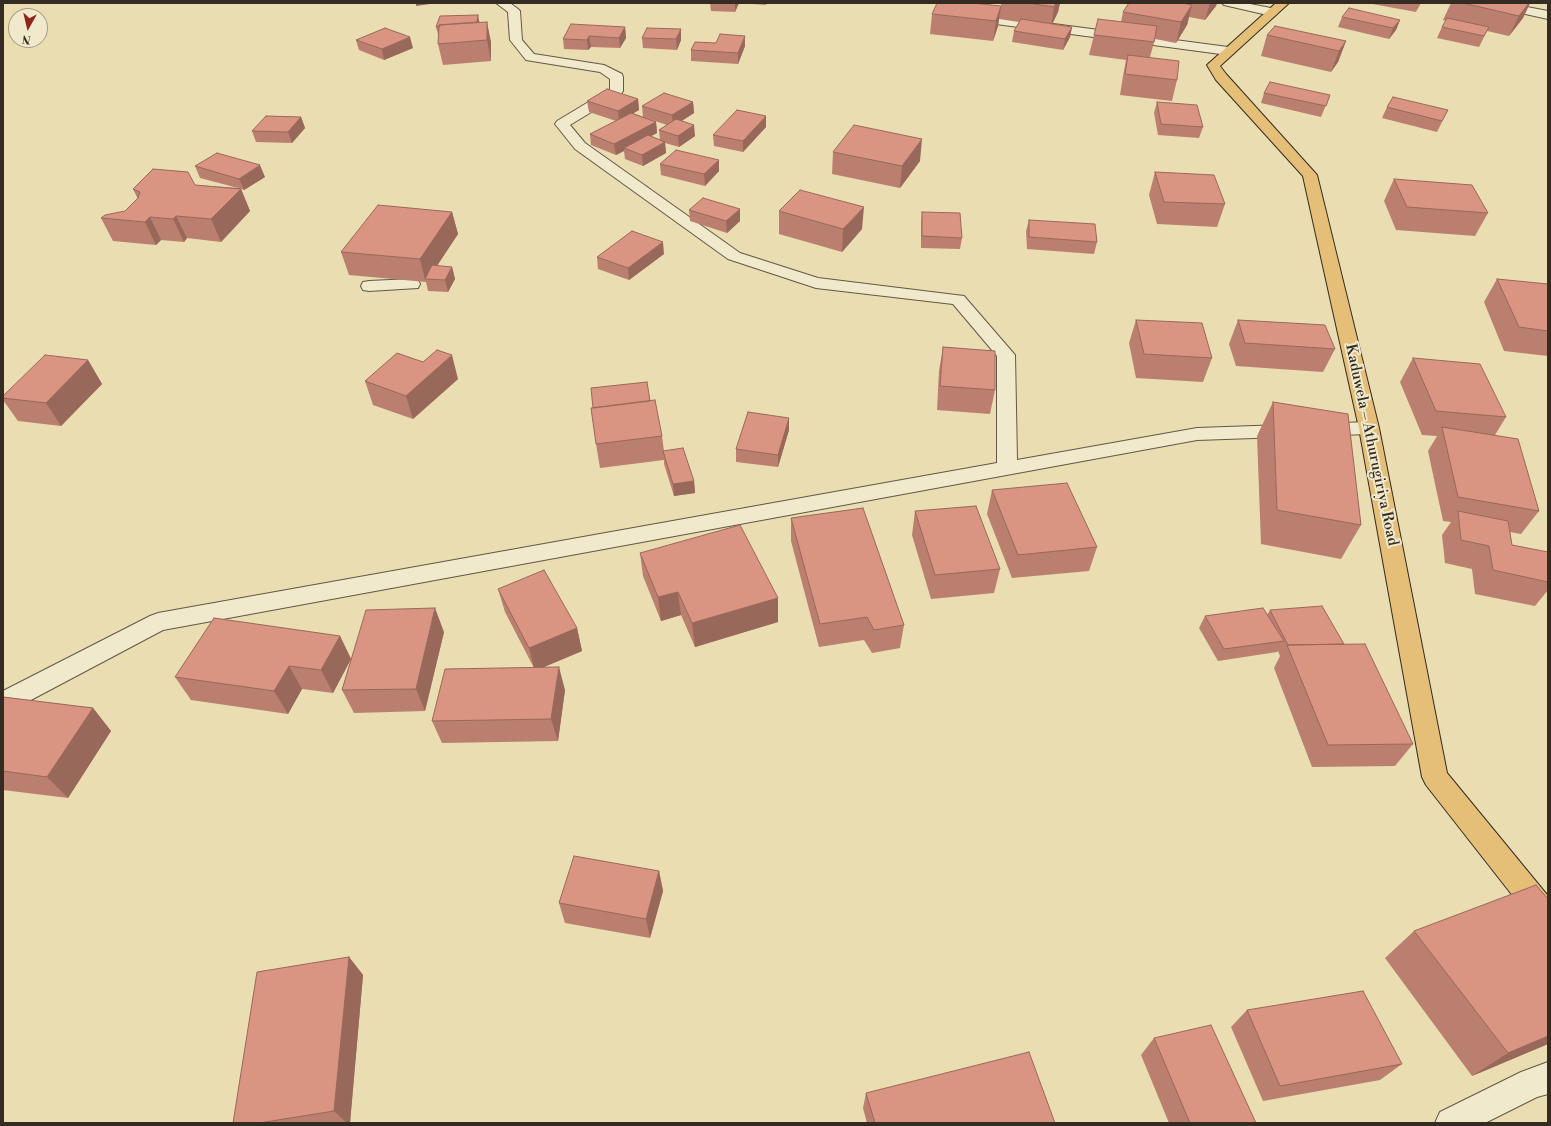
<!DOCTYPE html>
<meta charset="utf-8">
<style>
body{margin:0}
#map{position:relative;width:1551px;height:1126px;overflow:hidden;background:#eaddb1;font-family:"Libre Bodoni",serif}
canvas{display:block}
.frame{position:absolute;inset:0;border:4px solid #342b22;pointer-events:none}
.north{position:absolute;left:8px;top:8px;width:40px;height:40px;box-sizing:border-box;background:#f1e9cc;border:1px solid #a59d88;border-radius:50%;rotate:188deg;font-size:11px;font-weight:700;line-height:16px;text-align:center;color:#342b22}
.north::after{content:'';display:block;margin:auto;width:14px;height:18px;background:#8f2418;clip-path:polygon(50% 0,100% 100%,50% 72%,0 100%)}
</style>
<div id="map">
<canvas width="1551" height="1126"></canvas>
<div class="frame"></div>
<div class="north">N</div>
</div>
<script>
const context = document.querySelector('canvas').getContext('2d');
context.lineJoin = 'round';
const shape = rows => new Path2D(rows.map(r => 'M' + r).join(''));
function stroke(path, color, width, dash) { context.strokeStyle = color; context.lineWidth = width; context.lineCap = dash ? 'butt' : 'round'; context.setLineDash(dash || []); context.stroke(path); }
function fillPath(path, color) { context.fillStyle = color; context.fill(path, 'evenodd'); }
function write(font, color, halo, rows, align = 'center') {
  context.font = font + ' "Libre Bodoni",serif'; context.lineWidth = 4; context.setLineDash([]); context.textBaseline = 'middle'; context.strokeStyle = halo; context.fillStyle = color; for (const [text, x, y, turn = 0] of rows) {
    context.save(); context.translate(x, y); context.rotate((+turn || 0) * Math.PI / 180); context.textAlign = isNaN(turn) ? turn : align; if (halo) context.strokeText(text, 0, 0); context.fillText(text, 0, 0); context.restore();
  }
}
const minor = shape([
 [496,3,510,3,518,9,520,11,522,40,534,54,604,65,622,74,623,77,623,91,621,94,570,125,585,143,740,253,818,278,964,296,1015,355,1017,460,1197,428,1369,422,1376,423,1379,428,1376,433,1369,434,1197,440,163,630,12,710,3,713,3,691,150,616,158,613,997,463,997,356,953,304,816,288,728,259,575,149,555,124,557,121,610,89,610,79,600,72,526,60,510,40,508,12,496,3],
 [1222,3,1245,3,1276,9,1278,12,1276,15,1272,16,1224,5,1222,3],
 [1483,3,1506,3,1548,11,1548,19,1489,6,1485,5,1483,3],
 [970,13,1228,47,1232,48,1234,51,1232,54,1228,55,966,20,964,17,966,14,970,13],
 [412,279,418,280,420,284,418,288,369,291,363,290,361,286,363,282,369,281,412,279],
 [1548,1062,1548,1094,1537,1097,1485,1123,1435,1123,1440,1112,1521,1072,1548,1062]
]);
const major = shape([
 [1276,3,1289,3,1220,66,1226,74,1317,175,1379,428,1447,773,1548,896,1548,932,1538,928,1426,785,1422,777,1359,428,1303,176,1216,80,1207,65,1276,3]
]);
const wall = shape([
 [710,3,767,3,766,5,739,3,735,12,711,11],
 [1001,3,1060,3,1058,12,1052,24,1072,27,1070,37,1063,50,1012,42,1014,31,1019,22,999,19,998,26,993,41,930,34,932,14,1001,6],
 [1128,3,1217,3,1216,6,1205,20,1189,17,1187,25,1176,43,1155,39,1150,57,1177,80,1172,101,1120,95,1123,76,1126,60,1089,55,1094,35,1121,22,1123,12,1128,4,1127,4],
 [1367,3,1421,3,1416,12],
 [1451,3,1530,3,1523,18,1509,36,1487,31,1479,47,1437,38,1442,27,1446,21,1443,20],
 [1342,17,1400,20,1396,30,1389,39,1338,27],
 [480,22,491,42,491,61,443,65,438,44,439,38,436,27],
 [625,27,626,38,620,48,591,47,588,50,564,49,563,39],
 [681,29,681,40,677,50,643,48,642,38],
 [1267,35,1346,41,1338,62,1331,72,1261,56],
 [356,40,413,48,384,60,359,50],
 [716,43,745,46,738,64,691,61,691,50],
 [1264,93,1330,95,1321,117,1261,103],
 [638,99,639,110,633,113,643,117,642,106,693,102,694,113,682,121,695,136,679,147,665,143,666,153,643,166,625,159,624,151,616,155,591,145,590,134,616,121,589,112,587,101],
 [643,117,667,125,659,130,660,140,651,136,657,133,656,122],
 [1157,102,1203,127,1199,138,1158,135,1154,113],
 [1387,107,1448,110,1437,132,1382,118],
 [301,117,305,128,292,143,256,142,252,131],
 [766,127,743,152,714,146,713,135],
 [833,152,920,161,900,188,832,174],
 [719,160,719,171,705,186,661,175,660,164],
 [195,166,265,177,244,190,241,189,250,211,221,242,187,238,184,242,161,240,156,245,113,241,101,218,125,211,138,199,133,189,195,185,238,188,200,178],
 [1155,172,1225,204,1217,227,1157,224,1149,195],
 [1394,179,1488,213,1475,236,1396,230,1384,201],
 [689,210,740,221,727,233,690,221],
 [779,211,862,229,842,252,779,234],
 [452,212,458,234,437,266,452,267,455,279,448,292,428,291,426,282,349,275,341,252],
 [922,212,962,238,960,249,921,248,921,223],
 [1029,220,1097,242,1094,254,1027,249,1026,231],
 [664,254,629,280,598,269,597,257],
 [1497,279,1548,284,1548,356,1504,351,1484,302],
 [1136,320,1212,358,1203,382,1136,378,1129,343],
 [1238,320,1335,349,1323,372,1236,366,1229,344],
 [943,347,995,390,990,414,937,410,939,371],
 [1413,358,1506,417,1495,435,1539,511,1521,534,1510,532,1512,545,1548,553,1548,590,1535,606,1475,594,1472,569,1445,563,1442,535,1451,522,1443,521,1428,451,1437,436,1422,435,1400,382],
 [88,360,102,384,61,426,18,421,3,400,3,396],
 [423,362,458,379,413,419,373,405,365,381],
 [650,401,662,436,664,451,694,481,695,493,674,496,664,464,664,460,600,468,596,444],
 [1273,402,1361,525,1341,559,1261,544,1257,436],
 [789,418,789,430,778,467,736,462,736,449],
 [992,490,1097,547,1089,571,1012,578,987,514],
 [915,511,1000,569,994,593,931,599,912,535],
 [791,518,904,625,900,648,872,653,864,640,819,647,791,541],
 [640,553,778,598,778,622,695,647,681,615,661,621,643,576],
 [498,589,577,628,582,651,543,667,565,690,558,741,442,743,432,721,534,668,505,612],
 [1270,610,1344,644,1413,744,1395,766,1312,767,1274,668,1280,656,1278,651,1277,652,1218,661,1199,628,1205,616,1267,615],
 [444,632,425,711,354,713,342,690,351,659,333,693,302,689,288,714,191,700,175,677,340,636,351,659],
 [3,697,93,708,111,731,68,798,3,790],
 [659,871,663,891,650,938,565,923,559,903],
 [1414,931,1548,1044,1472,1076,1385,958],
 [349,957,363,975,350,1123,233,1123],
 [1247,1010,1402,1064,1380,1080,1263,1101,1231,1027],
 [1154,1038,1256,1123,1169,1123,1141,1055],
 [866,1093,1055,1123,867,1123,863,1108]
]);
const shadedWall = shape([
 [416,3,437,3,416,6],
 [735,3,739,3,735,12],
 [1056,3,1060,3,1058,12,1051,27,1054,7],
 [1210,3,1217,3,1216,6,1205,20],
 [1529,3,1530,3,1523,18,1509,36,1519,16],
 [1192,5,1187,25,1176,43,1181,22],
 [1001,6,998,26,993,41,996,21],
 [478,15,480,25,476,26],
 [1400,20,1396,30,1389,39,1393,28],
 [487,22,491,42,491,61,487,40],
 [625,27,626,38,620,48,619,38],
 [1072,27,1070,37,1063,50,1065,39],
 [681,29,681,40,677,50,676,39],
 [589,36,591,47,588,50,587,40],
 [745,36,745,46,738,64,738,53],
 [410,37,413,48,384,60,382,49],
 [1346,41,1338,62,1331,72,1339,51],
 [638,99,639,110,619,122,618,111],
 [693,102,694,113,673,126,672,115],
 [766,116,766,127,743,152,743,141],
 [301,117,305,128,292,143,288,132],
 [656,122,657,133,627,149,624,148,624,151,616,155,614,144],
 [694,125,695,136,679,147,678,136],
 [922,139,920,161,900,188,902,166],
 [665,142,666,153,643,166,642,155],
 [719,160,719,171,705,186,704,174],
 [260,165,265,177,244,190,239,179],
 [241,189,250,211,221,242,211,219],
 [864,207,862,229,842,252,843,229],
 [740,209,740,221,727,233,726,221],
 [452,212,458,234,428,279,425,279,420,259],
 [176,216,187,238,184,242,173,219],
 [150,217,161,240,156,245,145,222],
 [663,242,664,254,629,280,628,268],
 [452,267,455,279,448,292,445,280],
 [452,355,458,379,413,419,406,396],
 [88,360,102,384,61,426,46,403],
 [789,418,789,430,778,467,778,455],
 [694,481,695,493,674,496,673,484],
 [678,592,681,615,661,621,658,597],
 [778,598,778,622,695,647,692,623],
 [435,608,444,632,425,711,416,689],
 [577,628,582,651,535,671,529,648],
 [340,636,351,659,333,693,321,670],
 [289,666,302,689,288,714,274,691],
 [559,667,565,690,558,741,551,719],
 [93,708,111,731,68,798,47,777],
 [659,871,663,891,650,938,646,919],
 [349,957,363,975,350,1123,347,1123,334,1111],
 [1548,1036,1548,1044,1472,1076,1508,1053]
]);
const building = shape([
 [937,3,973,3,1001,6,996,21,932,14,937,3],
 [1027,3,1056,3,1054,7,1027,3],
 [1129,3,1183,3,1192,5,1181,22,1123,12,1129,3],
 [1463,3,1529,3,1519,16,1463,3],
 [1349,8,1400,20,1393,28,1342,17,1349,8],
 [478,15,477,22,439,25,439,27,436,27,440,16,478,15],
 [1447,18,1489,27,1484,36,1442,27,1447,18],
 [1021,19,1072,27,1065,39,1014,31,1021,19],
 [1098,19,1157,26,1154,42,1094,35,1098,19],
 [487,22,487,40,438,44,439,25,487,22],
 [571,24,625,27,619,38,589,36,587,40,563,39,571,24],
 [1275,26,1346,41,1339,51,1267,35,1275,26],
 [385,28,410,37,382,49,356,40,385,28],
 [647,28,681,29,676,39,642,38,647,28],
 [720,34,745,36,738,53,691,50,695,42,716,43,720,34],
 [1128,55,1179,61,1177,80,1125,74,1128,55],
 [1270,82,1330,95,1326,106,1264,93,1270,82],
 [607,89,638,99,618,111,587,101,607,89],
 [664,93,693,102,672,115,642,106,664,93],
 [1393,97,1448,110,1442,121,1387,107,1393,97],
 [1157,102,1197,105,1203,127,1161,124,1157,102],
 [737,110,766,116,743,141,713,135,737,110],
 [631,113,656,122,614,144,590,134,631,113],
 [266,116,301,117,288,132,252,131,266,116],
 [676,119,694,125,678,136,659,130,676,119],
 [854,125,922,139,902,166,833,152,854,125],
 [648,135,665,142,642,155,624,148,648,135],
 [676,150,719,160,704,174,660,164,676,150],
 [217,153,260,165,239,179,195,166,217,153],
 [153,169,188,172,195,185,241,189,211,219,176,216,173,219,150,217,145,222,101,218,105,215,125,211,138,198,140,192,133,189,153,169],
 [1155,172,1214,175,1225,204,1164,202,1155,172],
 [1394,179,1472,185,1488,213,1407,207,1394,179],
 [800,190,864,207,843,229,779,211,800,190],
 [703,198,740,209,726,221,689,210,703,198],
 [378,205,452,212,420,259,341,252,378,205],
 [922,212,960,213,962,238,922,236,922,212],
 [1029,220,1095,224,1097,242,1029,237,1029,220],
 [632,231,663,242,628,268,597,257,632,231],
 [432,265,452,267,445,280,425,279,432,265],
 [1497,279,1548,284,1548,331,1519,327,1497,279],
 [1136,320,1202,323,1212,358,1144,354,1136,320],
 [1238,320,1325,325,1335,349,1245,343,1238,320],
 [943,347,995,351,995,390,940,386,943,347],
 [437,350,452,355,406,396,365,381,397,353,423,362,437,350],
 [45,355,88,360,46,403,3,398,3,396,45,355],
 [1413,358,1480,364,1506,417,1436,411,1413,358],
 [647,382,650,401,593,408,591,388,647,382],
 [655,400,662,436,596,444,591,408,655,400],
 [1273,402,1348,414,1361,525,1277,510,1273,402],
 [748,412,789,418,778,455,736,449,748,412],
 [1442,427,1518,439,1539,511,1458,497,1442,427],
 [683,448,694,481,673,484,663,451,683,448],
 [1067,483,1097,547,1018,555,992,490,1067,483],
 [976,506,1000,569,935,575,915,511,976,506],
 [863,508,904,625,874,630,867,617,820,624,791,518,863,508],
 [1458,511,1508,521,1512,545,1548,552,1548,582,1493,570,1489,546,1461,540,1458,511],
 [740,525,778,598,692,623,678,592,658,597,640,553,740,525],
 [544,570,577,628,529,648,498,589,544,570],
 [1322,606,1344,644,1288,645,1270,610,1322,606],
 [435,608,416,689,342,690,366,610,435,608],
 [1263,608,1284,641,1224,649,1205,616,1263,608],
 [214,618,340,636,321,670,289,666,274,691,175,677,214,618],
 [1365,644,1413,744,1328,745,1287,645,1365,644],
 [559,667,551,719,432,721,445,669,559,667],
 [3,697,93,708,47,777,3,771,3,697],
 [574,856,659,871,646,919,559,903,574,856],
 [1536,885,1548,899,1548,1036,1508,1053,1414,931,1536,885],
 [349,957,334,1111,259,1123,233,1123,257,972,349,957],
 [1363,991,1402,1064,1280,1086,1247,1010,1363,991],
 [1211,1025,1256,1123,1190,1123,1154,1038,1211,1025],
 [1029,1052,1055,1123,875,1123,866,1093,1029,1052]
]);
const streetNames = [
 ["Kaduwela – Athurugiriya Road",1371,445,78]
];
stroke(minor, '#625846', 2);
stroke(major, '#342b22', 2);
fillPath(minor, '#f1e9cc');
fillPath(major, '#e5be78');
fillPath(wall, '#bb7f70');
fillPath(shadedWall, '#98685b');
fillPath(building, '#d99482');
stroke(building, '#98685b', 1);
write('15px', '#342b22', '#f1e9cc', streetNames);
</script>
